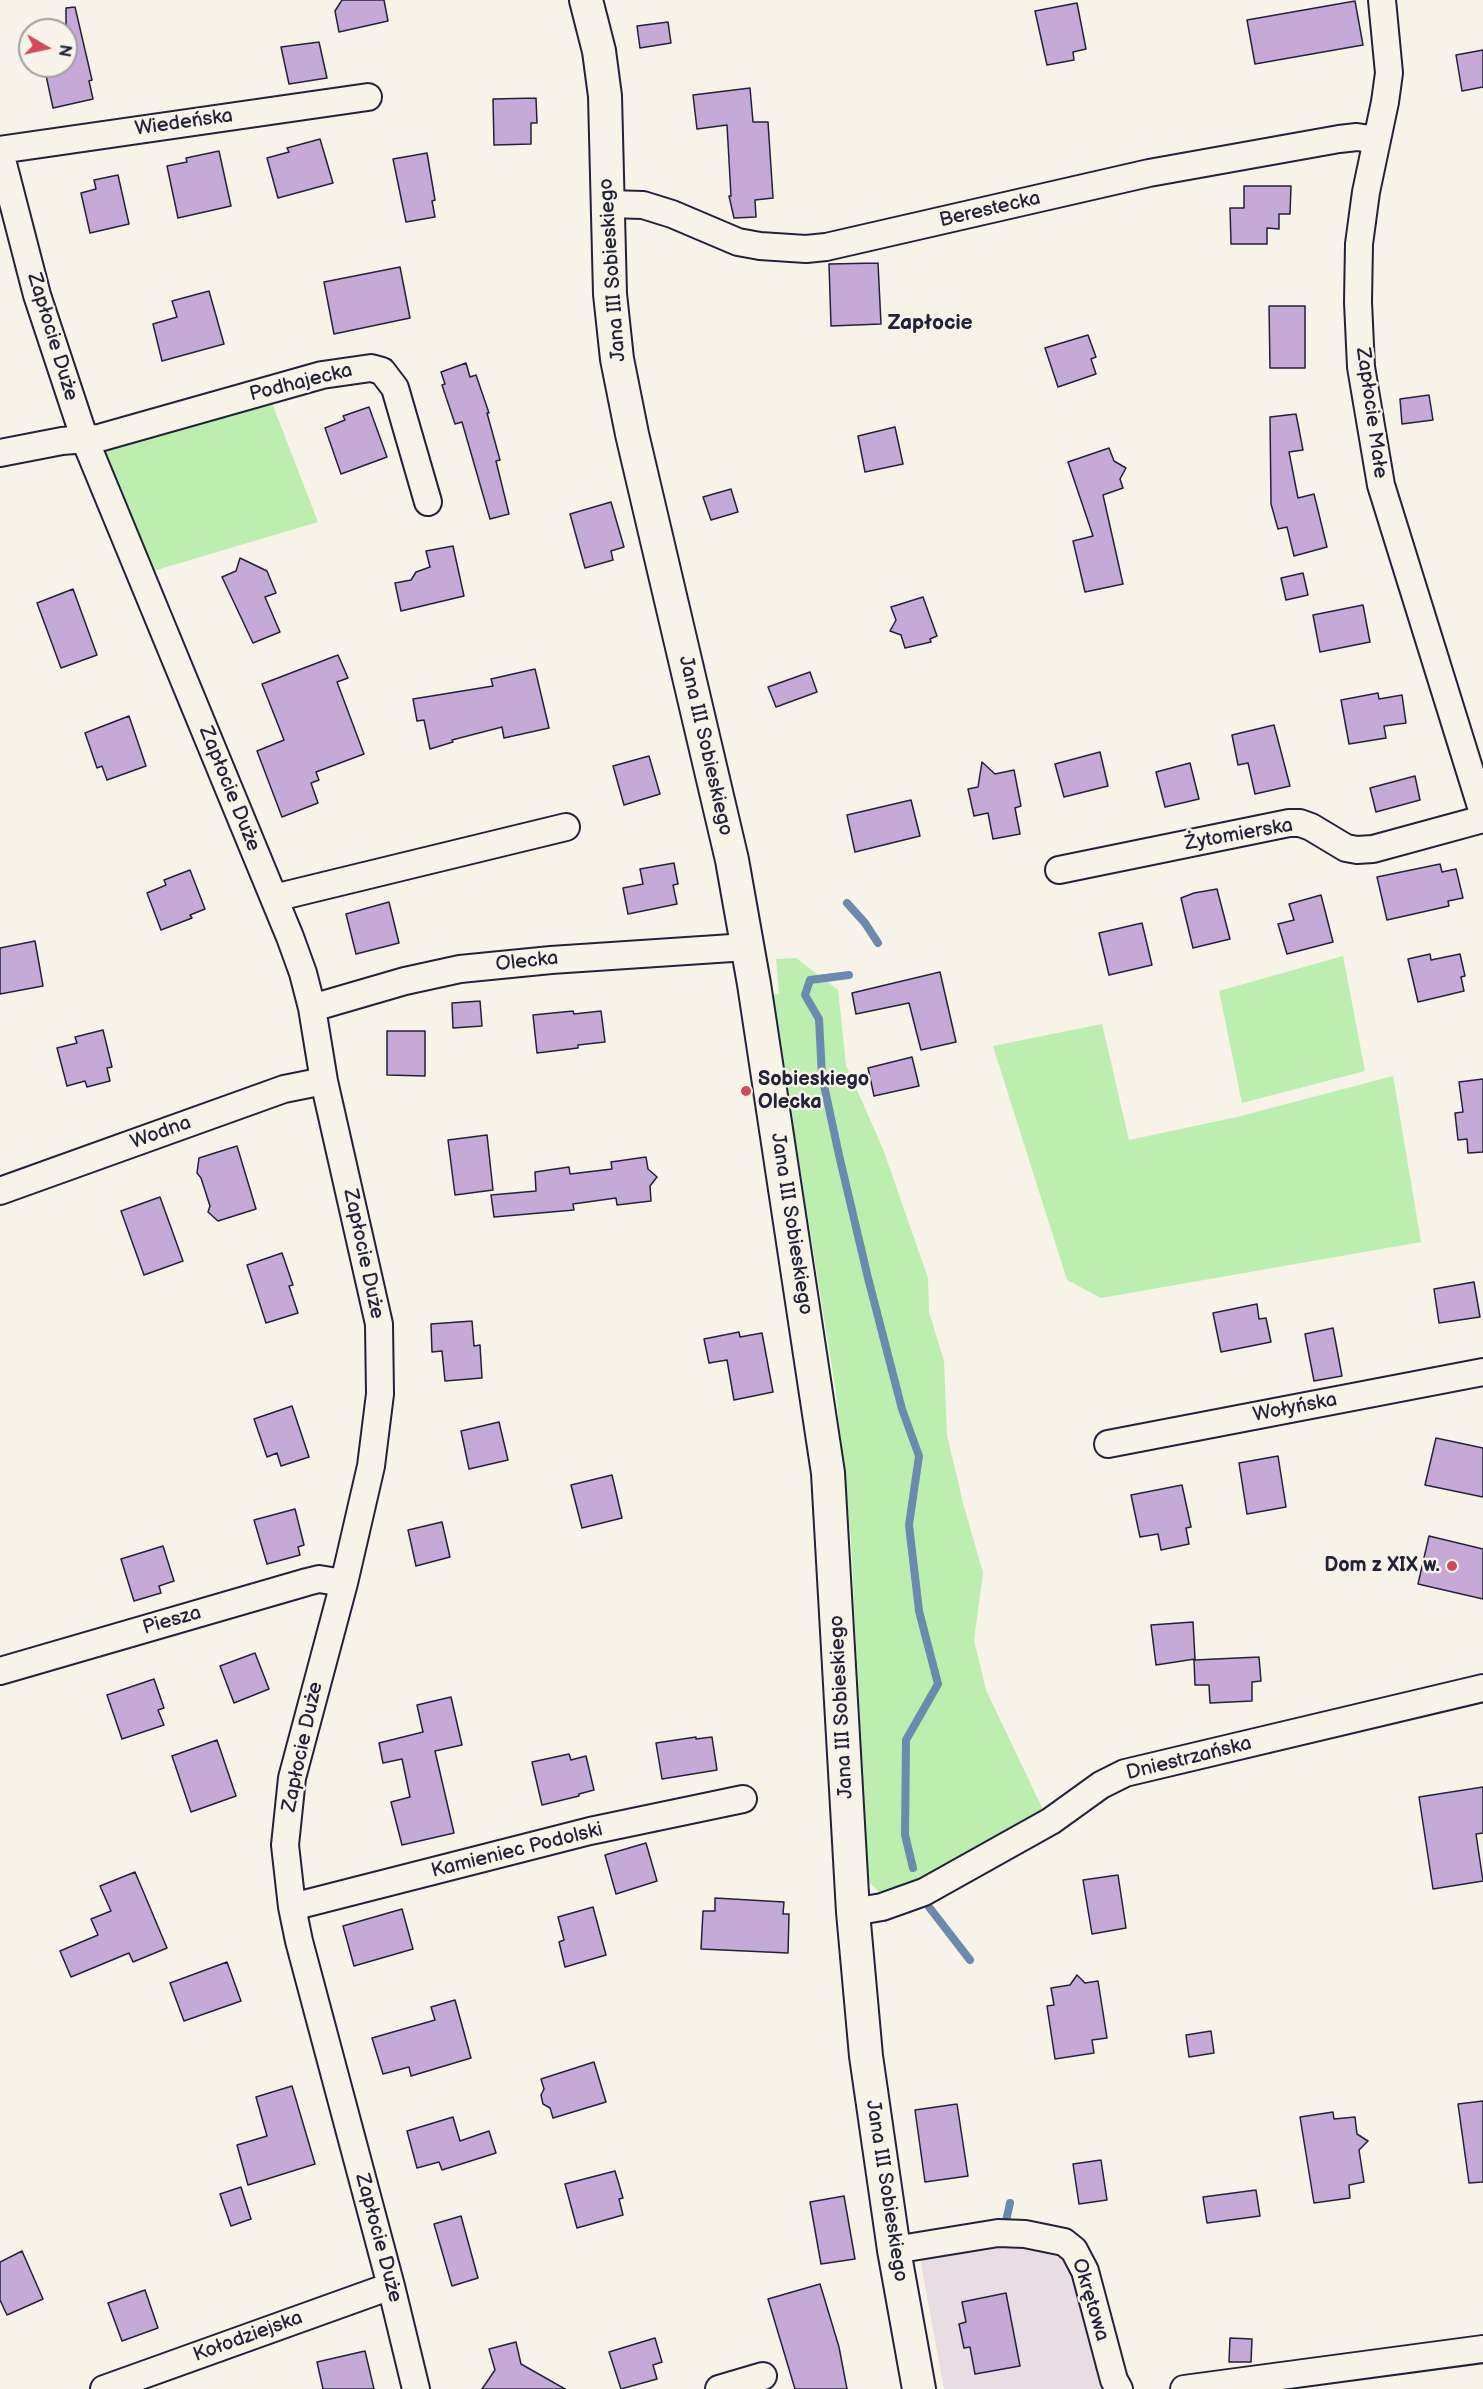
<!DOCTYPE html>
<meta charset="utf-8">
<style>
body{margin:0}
#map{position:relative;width:1483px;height:2389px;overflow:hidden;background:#f7f3e8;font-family:"Balsamiq Sans",sans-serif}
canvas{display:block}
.north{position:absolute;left:18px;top:18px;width:60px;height:60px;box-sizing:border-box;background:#f7f3e8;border:2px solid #a29fa3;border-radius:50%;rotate:99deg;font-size:16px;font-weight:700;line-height:24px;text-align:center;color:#22223b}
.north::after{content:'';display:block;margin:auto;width:21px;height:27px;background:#d1495b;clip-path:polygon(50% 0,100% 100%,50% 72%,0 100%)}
</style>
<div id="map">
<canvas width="1483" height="2389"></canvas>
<div class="north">N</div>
</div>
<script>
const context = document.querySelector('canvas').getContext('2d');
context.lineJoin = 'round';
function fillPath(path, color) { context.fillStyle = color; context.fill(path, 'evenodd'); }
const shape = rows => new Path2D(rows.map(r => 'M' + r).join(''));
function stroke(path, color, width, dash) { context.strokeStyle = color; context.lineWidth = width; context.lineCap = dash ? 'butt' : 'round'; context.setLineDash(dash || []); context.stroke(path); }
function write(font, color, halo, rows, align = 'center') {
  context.font = font + ' "Balsamiq Sans",sans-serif'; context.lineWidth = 5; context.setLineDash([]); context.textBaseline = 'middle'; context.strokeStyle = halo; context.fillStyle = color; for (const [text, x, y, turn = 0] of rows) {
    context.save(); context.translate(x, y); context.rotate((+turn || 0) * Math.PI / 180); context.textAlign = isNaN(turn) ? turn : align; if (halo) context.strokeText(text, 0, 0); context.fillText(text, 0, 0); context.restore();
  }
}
const built = shape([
 [980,2241,1071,2259,1110,2389,944,2389,921,2263,923,2257]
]);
const green = shape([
 [270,398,318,522,153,571,105,455,106,448],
 [1343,956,1365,1071,1242,1103,1219,991],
 [796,958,838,990,846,1065,883,1149,928,1278,929,1312,944,1361,947,1435,963,1503,983,1573,974,1640,986,1690,1046,1816,959,1866,889,1893,878,1891,870,1883,867,1871,851,1540,836,1392,772,995,779,994,776,959],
 [1102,1024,1129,1140,1237,1117,1393,1076,1421,1242,1101,1298,1067,1280,993,1046]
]);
const stream = shape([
 [847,903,865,923,878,943],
 [849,975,810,980,805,995,819,1019,822,1076,839,1155,868,1278,902,1409,919,1456,909,1525,919,1611,938,1684,906,1740,905,1835,913,1868],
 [929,1907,970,1960],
 [1006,2221,1010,2203]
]);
const building = shape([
 [342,0,384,0,388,21,339,32,335,11,342,0],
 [1355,1,1363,45,1255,64,1247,20,1355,1],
 [1077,3,1086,49,1073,52,1074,60,1047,65,1035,11,1077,3],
 [75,7,92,80,89,81,93,99,53,108,44,66,66,66,66,8,75,7],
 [668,22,671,43,640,48,637,26,668,22],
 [319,42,327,78,289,84,281,47,319,42],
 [1483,50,1483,87,1462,91,1456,55,1483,50],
 [750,88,753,122,768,122,773,198,755,200,756,217,734,218,729,196,731,196,727,125,697,129,693,95,750,88],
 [536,98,537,123,531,123,531,144,494,145,493,99,536,98],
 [320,139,333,183,278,198,267,158,289,152,287,148,320,139],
 [219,151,231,206,178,218,167,166,187,162,186,158,219,151],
 [427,153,435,200,432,201,435,217,406,222,393,159,427,153],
 [118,175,129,224,90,233,81,193,96,189,94,180,118,175],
 [1244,186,1291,186,1290,214,1279,214,1279,229,1267,228,1267,244,1231,244,1230,208,1244,208,1244,186],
 [878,263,881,324,831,326,829,264,878,263],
 [400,267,410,318,334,334,324,282,400,267],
 [209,291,224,344,162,361,153,324,177,317,172,301,209,291],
 [1269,306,1305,306,1305,368,1270,368,1269,306],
 [1088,335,1096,357,1091,359,1096,374,1058,387,1045,348,1088,335],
 [466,363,470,377,476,375,489,413,487,413,500,460,496,461,509,514,490,519,462,422,455,424,442,385,445,384,441,372,466,363],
 [1429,395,1433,420,1402,424,1400,399,1429,395],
 [369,407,387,457,341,474,325,428,345,420,343,416,369,407],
 [1296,414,1303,450,1289,452,1298,498,1314,494,1327,547,1294,556,1287,527,1278,529,1271,504,1270,417,1296,414],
 [895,427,903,464,865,472,858,436,895,427],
 [1109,448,1114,461,1126,468,1120,479,1123,488,1103,495,1123,584,1085,592,1073,541,1093,536,1068,462,1109,448],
 [731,489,738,512,711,520,703,497,731,489],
 [611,502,624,547,611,551,613,560,585,568,570,514,611,502],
 [453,546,464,596,401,611,395,583,411,580,416,572,430,567,426,551,453,546],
 [240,558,267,571,276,593,265,597,280,632,253,643,222,577,236,571,240,558],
 [1303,573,1308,595,1286,600,1281,578,1303,573],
 [73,589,97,655,61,668,37,603,73,589],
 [923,597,937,636,930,639,931,642,905,648,901,635,890,631,896,620,891,607,923,597],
 [1363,605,1370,642,1320,652,1313,615,1363,605],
 [338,655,348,678,337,682,364,754,316,772,319,780,311,783,318,803,282,817,257,751,284,740,262,684,338,655],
 [535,669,549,728,504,738,502,727,452,740,453,742,430,749,424,720,417,721,413,699,493,686,491,679,535,669],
 [810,672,817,692,776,707,768,687,810,672],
 [1378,693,1379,699,1402,695,1406,723,1384,726,1386,738,1349,744,1341,700,1378,693],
 [129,716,146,766,107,780,102,766,97,768,85,733,129,716],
 [1274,725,1290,786,1255,794,1248,763,1238,765,1232,735,1274,725],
 [1100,752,1108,786,1064,797,1055,764,1100,752],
 [649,756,660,794,624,805,613,766,649,756],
 [982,762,995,774,1014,770,1021,806,1015,808,1020,834,993,839,988,813,974,816,968,789,978,787,982,762],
 [1190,763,1199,799,1165,807,1156,772,1190,763],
 [1415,776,1420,800,1376,812,1370,788,1415,776],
 [911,800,920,836,855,852,847,815,911,800],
 [674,863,678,884,673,885,677,904,628,914,623,888,643,884,640,869,674,863],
 [1440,864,1442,872,1456,869,1463,898,1448,901,1449,906,1387,920,1377,877,1440,864],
 [190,870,205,909,190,915,192,918,161,930,147,893,166,885,164,880,190,870],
 [1217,889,1230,939,1193,948,1181,898,1194,893,1217,889],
 [1321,895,1333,942,1287,954,1278,924,1294,920,1289,904,1321,895],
 [389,902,399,943,356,954,346,914,389,902],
 [1142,923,1152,965,1109,975,1099,933,1142,923],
 [35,941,43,986,0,994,0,948,35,941],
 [1430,954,1431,960,1460,954,1465,976,1461,977,1464,991,1418,1002,1408,959,1430,954],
 [940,972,956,1042,921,1050,909,1003,856,1014,852,993,940,972],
 [480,1001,482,1026,453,1028,452,1003,480,1001],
 [573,1011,574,1014,601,1011,605,1042,578,1045,578,1048,537,1053,533,1015,573,1011],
 [103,1030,112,1067,107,1068,110,1081,87,1087,85,1081,67,1086,57,1048,77,1043,75,1037,103,1030],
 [387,1031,425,1031,425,1076,387,1075,387,1031],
 [912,1057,919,1086,874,1096,868,1068,912,1057],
 [1483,1079,1483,1152,1468,1153,1467,1139,1458,1140,1455,1113,1463,1112,1459,1082,1483,1079],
 [487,1135,493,1190,455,1195,448,1140,487,1135],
 [237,1146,256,1209,218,1221,208,1212,210,1206,201,1178,197,1173,199,1158,237,1146],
 [646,1157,648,1169,657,1177,650,1186,651,1201,617,1205,616,1198,573,1204,574,1210,494,1217,491,1195,536,1191,535,1172,569,1167,570,1174,612,1169,611,1162,646,1157],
 [160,1197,183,1261,144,1275,121,1211,160,1197],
 [282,1253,293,1285,289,1286,298,1313,266,1323,247,1265,282,1253],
 [1474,1282,1480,1317,1439,1323,1434,1289,1474,1282],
 [1257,1304,1259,1319,1266,1318,1271,1342,1221,1352,1213,1313,1257,1304],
 [472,1321,474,1346,480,1345,482,1378,445,1381,442,1351,432,1352,431,1324,472,1321],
 [1333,1328,1342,1376,1314,1381,1305,1334,1333,1328],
 [739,1332,740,1337,762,1333,773,1392,734,1400,727,1360,709,1363,704,1339,739,1332],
 [292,1406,309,1457,281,1466,277,1453,267,1457,254,1419,292,1406],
 [499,1422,508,1460,469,1469,461,1431,499,1422],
 [1436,1438,1483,1448,1483,1497,1425,1485,1436,1438],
 [1278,1456,1286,1507,1247,1514,1239,1463,1278,1456],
 [612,1475,622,1518,582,1528,571,1485,612,1475],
 [1182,1485,1191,1527,1186,1528,1189,1544,1161,1550,1158,1534,1140,1537,1131,1495,1182,1485],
 [295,1509,304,1545,298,1547,300,1555,267,1564,254,1520,295,1509],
 [442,1522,450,1557,416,1566,408,1530,442,1522],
 [1429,1536,1483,1549,1483,1599,1418,1584,1429,1536],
 [163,1546,174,1581,159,1586,161,1593,134,1601,121,1559,163,1546],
 [1193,1622,1195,1659,1156,1665,1151,1625,1193,1622],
 [255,1653,269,1689,234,1703,220,1666,255,1653],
 [1259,1657,1261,1681,1252,1682,1252,1701,1210,1703,1209,1685,1195,1685,1194,1660,1259,1657],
 [154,1679,164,1708,158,1710,164,1725,122,1739,107,1695,154,1679],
 [451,1697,462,1745,435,1751,454,1833,402,1845,391,1802,410,1797,402,1759,383,1763,379,1743,423,1732,417,1705,451,1697],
 [696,1737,696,1739,712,1737,717,1770,662,1779,656,1743,696,1737],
 [217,1740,236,1796,191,1812,172,1756,217,1740],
 [569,1754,571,1760,586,1756,594,1790,579,1794,579,1796,542,1805,532,1762,569,1754],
 [1483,1787,1483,1833,1476,1834,1483,1881,1433,1889,1419,1797,1483,1787],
 [646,1843,657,1881,616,1894,605,1855,646,1843],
 [135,1872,167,1948,133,1962,129,1953,71,1977,60,1951,98,1935,91,1919,111,1911,100,1886,135,1872],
 [1118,1875,1126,1928,1092,1934,1083,1880,1118,1875],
 [715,1898,784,1902,783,1914,789,1914,788,1953,701,1949,703,1911,715,1911,715,1898],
 [593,1907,606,1955,565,1967,559,1942,564,1940,558,1917,593,1907],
 [402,1909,413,1949,354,1966,343,1926,402,1909],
 [227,1962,241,2001,184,2021,170,1983,227,1962],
 [1077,1975,1085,1983,1098,1981,1107,2038,1092,2040,1094,2053,1055,2059,1047,2006,1054,2005,1051,1988,1070,1985,1077,1975],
 [455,2000,471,2058,411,2076,409,2067,383,2074,372,2038,435,2020,431,2007,455,2000],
 [1211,2031,1214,2053,1189,2057,1186,2035,1211,2031],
 [594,2062,606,2102,553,2118,550,2108,543,2104,541,2095,544,2089,541,2079,594,2062],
 [292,2086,315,2164,248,2185,237,2145,267,2136,256,2097,292,2086],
 [1483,2101,1483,2182,1469,2183,1458,2104,1483,2101],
 [957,2104,968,2176,925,2182,915,2110,957,2104],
 [1333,2112,1334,2119,1355,2117,1357,2134,1368,2141,1359,2150,1364,2182,1349,2185,1350,2198,1314,2203,1300,2117,1333,2112],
 [453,2117,460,2141,489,2131,496,2153,442,2170,439,2162,417,2168,407,2131,453,2117],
 [1101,2160,1107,2200,1079,2204,1073,2164,1101,2160],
 [615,2171,623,2198,619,2199,623,2215,577,2228,565,2184,615,2171],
 [241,2187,251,2219,231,2226,220,2194,241,2187],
 [1256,2190,1260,2216,1207,2223,1203,2197,1256,2190],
 [844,2196,855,2259,821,2264,810,2202,844,2196],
 [461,2216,478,2278,452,2286,434,2224,461,2216],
 [22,2251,43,2299,7,2315,0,2300,0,2262,22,2251],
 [820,2284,839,2347,847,2389,795,2389,768,2299,820,2284],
 [145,2290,158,2328,122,2341,108,2303,145,2290],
 [1006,2293,1020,2366,975,2374,970,2347,964,2348,959,2324,966,2322,962,2302,1006,2293],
 [655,2338,662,2362,653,2365,657,2379,621,2389,609,2352,655,2338],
 [1230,2338,1252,2339,1251,2362,1229,2362,1230,2338],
 [516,2342,521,2364,565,2389,482,2389,495,2370,489,2349,516,2342],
 [365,2351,374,2389,323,2389,317,2362,365,2351]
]);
const minor = shape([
 [1382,0,1389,73,1385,102,1366,192,1359,244,1358,302,1361,367,1381,485,1483,813],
 [0,150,368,97],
 [0,152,37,295,85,440,290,937,303,973,312,1008,324,1081,379,1324,380,1394,371,1466,344,1583,292,1778,285,1845,292,1907,299,1941,391,2286,416,2389],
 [608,204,643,205,672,214,738,242,760,246,806,249,826,247,1149,173,1339,139,1357,137,1377,140],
 [0,453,62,441,99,438,322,375,371,368,382,371,395,388,428,502],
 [1059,870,1289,823,1300,823,1311,827,1346,848,1357,850,1373,849,1483,819],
 [274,898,566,827],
 [312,1008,405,981,460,969,551,960,747,947],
 [0,1191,284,1089,324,1081],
 [1108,1444,1483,1372],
 [0,1671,307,1582,319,1579,344,1583],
 [292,1907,590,1831,743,1799],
 [853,1912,882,1907,924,1892,1051,1821,1101,1785,1125,1773,1483,1688],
 [894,2250,998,2233,1025,2234,1064,2242,1074,2250,1085,2271,1114,2380,1119,2389],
 [104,2389,391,2286],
 [719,2389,763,2376],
 [1184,2389,1483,2349]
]);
const tertiary = shape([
 [586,0,599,51,605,96,610,294,617,359,632,434,732,860,754,984,828,1473,853,1912,866,2056,894,2250,919,2389]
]);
const markers = [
 [746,1091,6,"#d1495b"],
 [1452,1566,6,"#d1495b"]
];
const streetNames = [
 ["Wiedeńska",184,123,-8],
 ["Berestecka",990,210,-13],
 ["Jana III Sobieskiego",613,270,-94],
 ["Zapłocie Duże",52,337,73],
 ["Podhajecka",301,383,-14],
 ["Zapłocie Małe",1371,413,82],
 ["Jana III Sobieskiego",705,746,77],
 ["Zapłocie Duże",229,789,68],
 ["Żytomierska",1239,835,-10],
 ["Olecka",527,962,-6],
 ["Wodna",161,1133,-20],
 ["Jana III Sobieskiego",791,1224,81],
 ["Zapłocie Duże",363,1254,78],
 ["Wołyńska",1295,1408,-11],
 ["Piesza",172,1621,-16],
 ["Jana III Sobieskiego",842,1707,-93],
 ["Zapłocie Duże",303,1747,-78],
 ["Dniestrzańska",1189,1759,-14],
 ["Kamieniec Podolski",517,1851,-14],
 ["Jana III Sobieskiego",886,2191,81],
 ["Zapłocie Duże",378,2238,75],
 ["Okrętowa",1090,2300,73],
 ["Kołodziejska",248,2337,-20]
];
const poiNames = [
 ["Sobieskiego",758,1080],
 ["Olecka",758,1103],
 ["Dom z XIX w.",1440,1566,"right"]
];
const neighbourhoodNames = [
 ["Zapłocie",930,324]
];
fillPath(built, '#e8dde3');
fillPath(green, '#bbeeaf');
stroke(stream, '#6c8aae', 8);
fillPath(building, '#c5a9d6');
stroke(building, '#22223b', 1.5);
stroke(minor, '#22223b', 30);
stroke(tertiary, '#22223b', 36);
stroke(minor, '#f7f3e8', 26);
stroke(tertiary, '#f7f3e8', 32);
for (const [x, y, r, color] of markers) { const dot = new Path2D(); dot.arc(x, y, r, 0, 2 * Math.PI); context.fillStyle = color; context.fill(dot); stroke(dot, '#f7f3e8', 2); }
write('20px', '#22223b', '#f7f3e8', streetNames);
write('bold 20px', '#22223b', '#f7f3e8', poiNames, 'left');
write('bold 21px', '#22223b', '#f7f3e8', neighbourhoodNames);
</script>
